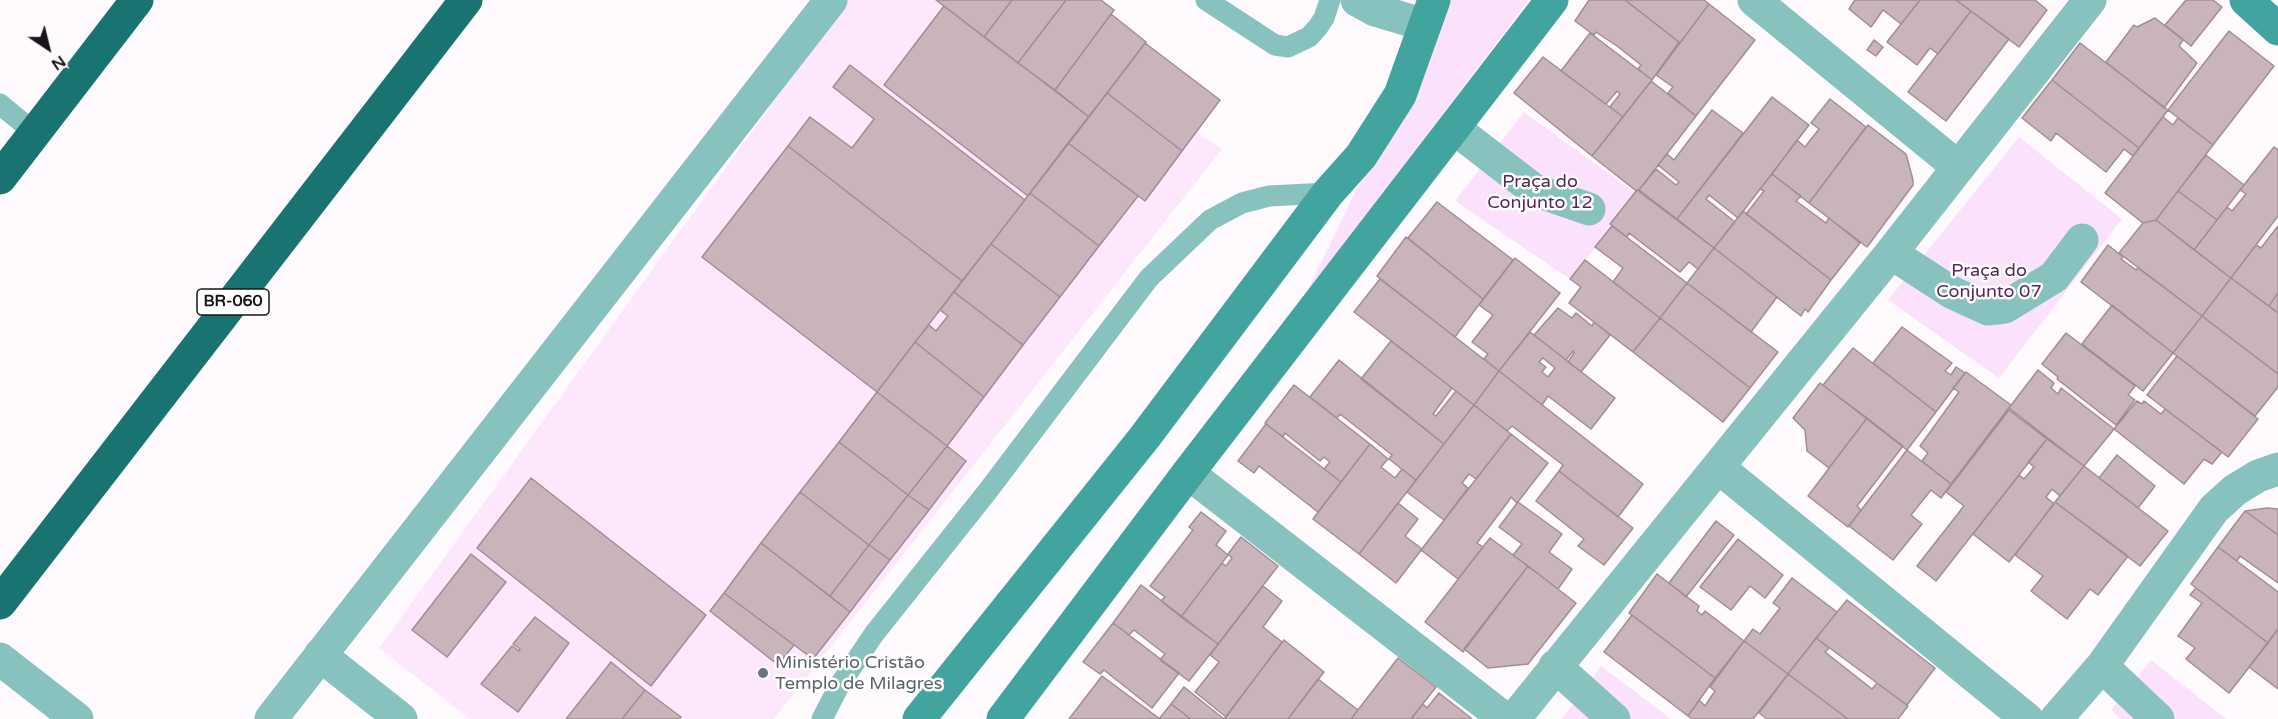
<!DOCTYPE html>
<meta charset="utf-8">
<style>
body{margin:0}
#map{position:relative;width:2278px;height:719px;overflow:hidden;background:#fefafd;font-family:"Varela Round",sans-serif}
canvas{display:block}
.north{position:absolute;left:18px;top:18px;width:60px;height:60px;-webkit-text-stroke:4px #fff;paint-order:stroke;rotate:145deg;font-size:16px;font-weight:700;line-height:24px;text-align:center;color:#191419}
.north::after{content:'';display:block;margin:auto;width:21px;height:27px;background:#191419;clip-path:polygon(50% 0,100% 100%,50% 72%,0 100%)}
</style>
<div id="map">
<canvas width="2278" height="719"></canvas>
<div class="north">N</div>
</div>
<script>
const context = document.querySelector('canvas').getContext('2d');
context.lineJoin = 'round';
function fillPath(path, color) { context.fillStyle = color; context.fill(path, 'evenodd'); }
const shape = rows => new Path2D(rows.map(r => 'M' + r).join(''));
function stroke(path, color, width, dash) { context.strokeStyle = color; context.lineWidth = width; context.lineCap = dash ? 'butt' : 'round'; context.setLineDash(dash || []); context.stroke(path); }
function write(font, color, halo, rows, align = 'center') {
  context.font = font + ' "Varela Round",sans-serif'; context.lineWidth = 5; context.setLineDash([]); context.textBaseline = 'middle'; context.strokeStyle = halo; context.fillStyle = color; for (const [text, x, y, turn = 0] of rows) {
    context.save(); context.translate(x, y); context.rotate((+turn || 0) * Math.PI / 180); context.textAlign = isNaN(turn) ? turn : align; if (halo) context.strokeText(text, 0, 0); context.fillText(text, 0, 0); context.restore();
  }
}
const built = shape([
 [847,0,997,0,1222,149,774,719,470,719,379,648]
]);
const green = shape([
 [1448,0,1529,0,1305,296],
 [1524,112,1638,195,1570,279,1455,201],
 [2019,137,2122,219,1999,378,1888,300],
 [2151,660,2226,719,2121,719,2111,710],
 [1601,666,1671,719,1562,719]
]);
const building = shape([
 [936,0,1012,0,984,37,936,0],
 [1012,0,1066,0,1018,63,984,37,1012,0],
 [1066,0,1101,0,1114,10,1055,90,1018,63,1066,0],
 [1589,0,1625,0,1679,42,1652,80,1638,69,1641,65,1617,46,1596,32,1594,35,1575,21,1589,0],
 [1625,0,1704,0,1709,4,1680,43,1625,0],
 [1855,0,1920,0,1901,24,1883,10,1871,27,1849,9,1855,0],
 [1920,0,1956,0,1971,11,1938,54,1930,48,1917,65,1887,42,1920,0],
 [1956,0,2035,0,2047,10,2019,47,1956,0],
 [2186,0,2213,0,2222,7,2191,46,2165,25,2186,0],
 [1709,4,1755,40,1696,116,1668,93,1673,87,1656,75,1709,4],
 [944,6,1089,117,1028,196,884,85,944,6],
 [1971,11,2009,39,1946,121,1908,92,1971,11],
 [1111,14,1146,42,1089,117,1055,90,1111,14],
 [2155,18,2183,40,2179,46,2197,63,2164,108,2106,62,2134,25,2137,27,2155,18],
 [2229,31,2274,66,2213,145,2168,110,2229,31],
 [1590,33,1652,80,1623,117,1610,107,1620,94,1617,91,1606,104,1561,71,1590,33],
 [1874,40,1883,47,1876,56,1867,50,1874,40],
 [1145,43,1220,100,1182,151,1107,93,1145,43],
 [2080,43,2168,110,2139,148,2052,80,2080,43],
 [1543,57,1623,117,1592,156,1514,93,1543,57],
 [850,65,1025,200,962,281,788,146,810,117,852,148,874,119,833,87,850,65],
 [2052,80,2139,148,2133,156,2124,149,2106,172,2056,133,2051,141,2022,118,2052,80],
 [1651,81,1696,116,1639,190,1635,190,1592,156,1651,81],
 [1107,93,1182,151,1145,201,1068,143,1107,93],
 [1772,97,1809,125,1738,218,1709,195,1706,199,1735,222,1714,248,1677,219,1772,97],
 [1830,99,1866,127,1809,203,1772,174,1797,140,1805,147,1819,129,1811,123,1830,99],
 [1712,110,1743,133,1677,219,1639,190,1656,169,1676,185,1679,182,1658,165,1667,154,1674,160,1712,110],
 [2163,117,2173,125,2178,118,2213,145,2156,220,2143,223,2105,193,2163,117],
 [1868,125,1906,154,1913,180,1913,185,1867,247,1809,203,1868,125],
 [1068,143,1138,196,1099,246,1030,193,1068,143],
 [788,146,962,281,877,392,702,257,788,146],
 [2274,147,2278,150,2278,216,2231,278,2194,250,2227,207,2232,211,2246,194,2240,190,2274,147],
 [2206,155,2244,185,2217,220,2178,191,2206,155],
 [1772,174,1801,196,1796,201,1826,223,1829,218,1860,243,1831,280,1746,214,1764,191,1760,189,1772,174],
 [1637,190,1714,248,1698,269,1689,262,1680,272,1629,233,1627,237,1610,224,1637,190],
 [2178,191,2217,220,2194,250,2156,220,2178,191],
 [1030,193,1099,246,1060,297,991,244,1030,193],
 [1437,202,1513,260,1483,299,1408,238,1437,202],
 [1743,211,1831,280,1808,312,1805,309,1801,316,1714,248,1743,211],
 [2156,220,2231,278,2202,316,2119,253,2143,223,2156,220],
 [1612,226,1687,283,1660,318,1613,282,1623,268,1595,247,1612,226],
 [2278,226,2278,293,2269,306,2231,278,2256,245,2261,248,2278,226],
 [1406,237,1483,299,1455,337,1377,276,1406,237],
 [991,244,1060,297,1023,345,954,292,991,244],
 [2108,245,2123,257,2121,259,2136,270,2138,268,2202,316,2173,353,2081,282,2108,245],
 [1714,248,1777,297,1751,332,1687,283,1714,248],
 [1515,258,1560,293,1499,371,1484,359,1488,354,1472,342,1493,315,1479,305,1515,258],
 [1585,260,1660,318,1633,352,1569,303,1581,287,1570,279,1585,260],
 [2231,278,2278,313,2278,374,2202,316,2231,278],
 [1380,279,1499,371,1474,405,1354,312,1380,279],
 [1687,283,1778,352,1750,388,1660,318,1687,283],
 [954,292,1023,345,984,397,915,342,929,325,936,331,948,316,940,310,954,292],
 [2278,293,2278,313,2269,306,2278,293],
 [2112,305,2173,353,2143,391,2082,344,2112,305],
 [1558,308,1572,318,1576,313,1592,326,1594,322,1610,335,1581,372,1568,362,1574,353,1573,351,1566,360,1534,335,1558,308],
 [2202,316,2278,374,2278,387,2255,416,2173,353,2202,316],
 [1660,318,1750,388,1723,422,1633,352,1660,318],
 [1902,327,1952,363,1945,371,1951,375,1956,367,1965,373,1936,412,1873,363,1902,327],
 [1530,332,1615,398,1591,429,1548,396,1542,405,1499,371,1530,332],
 [1543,358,1555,368,1548,377,1542,372,1546,367,1539,362,1543,358],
 [2066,333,2135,386,2128,395,2135,400,2116,425,2057,379,2058,377,2042,364,2066,333],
 [1391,341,1452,388,1433,414,1436,416,1456,391,1474,405,1444,444,1361,379,1391,341],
 [915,342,984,397,947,446,877,392,915,342],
 [1853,348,1936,412,1907,450,1823,385,1853,348],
 [2177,356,2258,419,2228,457,2147,395,2177,356],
 [1339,360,1444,444,1416,480,1389,459,1392,455,1340,414,1337,418,1310,397,1339,360],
 [2038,370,2054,383,2051,388,2058,394,2061,388,2114,429,2084,466,2009,408,2038,370],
 [1499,371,1643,484,1618,517,1559,471,1563,465,1512,426,1507,431,1474,405,1499,371],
 [1966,372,2011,405,1951,484,1922,461,1928,453,1920,446,1959,392,1953,388,1966,372],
 [1820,383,1867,418,1829,468,1807,451,1805,430,1793,418,1820,383],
 [1294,385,1370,444,1341,482,1324,469,1330,462,1324,457,1320,461,1285,433,1283,437,1265,423,1294,385],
 [877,392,947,446,908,495,839,442,877,392],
 [2137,401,2142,404,2144,401,2161,414,2165,409,2222,452,2212,464,2204,459,2184,484,2114,429,2137,401],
 [1474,405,1511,434,1476,479,1469,474,1462,483,1468,488,1444,520,1407,492,1474,405],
 [2009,410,2047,439,1936,581,1917,566,1964,506,1946,492,2009,410],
 [1867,418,1903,446,1857,506,1861,510,1848,527,1808,496,1867,418],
 [1266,424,1341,482,1318,512,1259,466,1254,473,1238,461,1266,424],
 [1511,434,1548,463,1517,503,1511,497,1507,503,1477,543,1483,547,1458,579,1421,550,1511,434],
 [2047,439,2084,466,2060,496,2052,489,2046,497,2054,504,2009,562,1973,534,2019,475,2024,479,2034,467,2028,462,2047,439],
 [839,442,908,495,869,545,800,492,839,442],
 [1370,444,1388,459,1381,467,1395,478,1402,469,1416,480,1359,554,1313,519,1370,444],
 [947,446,966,461,929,510,908,495,947,446],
 [1907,450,1951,484,1941,498,1931,490,1911,515,1922,524,1893,560,1849,526,1907,450],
 [2117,455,2155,486,2138,508,2099,478,2117,455],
 [2084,466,2168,531,2140,566,2055,502,2084,466],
 [1559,471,1633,528,1604,565,1578,546,1584,539,1536,501,1559,471],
 [531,478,706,615,651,686,477,548,531,478],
 [800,492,869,545,830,596,761,543,800,492],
 [908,495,929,510,890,560,869,545,908,495],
 [1518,502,1562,534,1549,552,1572,569,1558,589,1513,555,1522,544,1499,527,1518,502],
 [2055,502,2128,556,2098,595,2090,589,2067,619,2031,591,2043,576,2015,555,2055,502],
 [1398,503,1418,519,1405,536,1422,549,1396,583,1359,554,1398,503],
 [2267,508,2278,509,2278,535,2245,511,2267,508],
 [2245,511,2278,535,2278,583,2240,556,2237,561,2218,547,2245,511],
 [1201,512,1226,531,1216,545,1228,555,1181,617,1161,601,1165,597,1150,586,1193,530,1189,527,1201,512],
 [1716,521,1734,535,1686,597,1669,583,1716,521],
 [1241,537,1278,566,1218,644,1181,617,1222,563,1226,566,1232,558,1228,554,1241,537],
 [1490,538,1528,566,1463,652,1425,622,1490,538],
 [1738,539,1783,575,1765,598,1750,586,1731,610,1700,587,1738,539],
 [761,543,850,612,813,659,724,593,761,543],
 [869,545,890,560,850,612,830,596,869,545],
 [2218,547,2278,592,2278,629,2268,643,2191,584,2218,547],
 [471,554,506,582,447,657,412,630,471,554],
 [1528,566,1576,603,1528,664,1488,668,1464,649,1528,566],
 [1657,574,1699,606,1697,611,1702,615,1705,611,1744,641,1715,678,1629,613,1657,574],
 [1792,578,1837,612,1788,674,1744,641,1753,629,1760,634,1780,608,1773,603,1792,578],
 [1141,585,1218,644,1189,681,1160,660,1165,654,1134,630,1129,635,1113,623,1141,585],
 [1263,586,1282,601,1263,627,1282,642,1226,717,1195,692,1219,662,1210,655,1263,586],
 [2196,588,2268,643,2229,693,2186,659,2195,648,2178,636,2202,603,2190,595,2196,588],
 [724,593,794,645,778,665,710,611,724,593],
 [1847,600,1935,668,1907,705,1816,638,1847,600],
 [1632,615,1715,678,1688,716,1604,652,1632,615],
 [535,617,569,643,518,712,481,684,512,646,519,651,520,649,513,644,535,617],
 [1113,623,1179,673,1152,708,1104,670,1100,674,1083,662,1113,623],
 [2278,629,2278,689,2249,667,2278,629],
 [1816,638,1829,648,1825,652,1872,689,1877,683,1908,706,1898,719,1848,719,1788,674,1816,638],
 [1284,640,1324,672,1288,719,1224,719,1284,640],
 [1744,641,1788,674,1753,719,1692,719,1688,716,1699,700,1705,706,1715,691,1710,687,1744,641],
 [1398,658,1436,687,1411,719,1351,719,1398,658],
 [611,662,645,690,622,719,566,719,611,662],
 [1788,674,1848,719,1767,719,1759,713,1788,674],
 [1102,676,1160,719,1069,719,1102,676],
 [1318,679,1358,710,1351,719,1288,719,1318,679],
 [1184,687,1224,719,1191,719,1171,704,1184,687],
 [645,690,681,717,679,719,622,719,645,690],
 [1439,693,1471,718,1471,719,1411,719,1423,704,1427,708,1439,693],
 [1171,704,1191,719,1159,719,1171,704]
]);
const lane = shape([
 [1206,0,1275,45,1288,47,1309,37,1318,27,1324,18,1330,0],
 [0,104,35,133],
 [822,719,839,686,874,634,987,492,1149,278,1210,220,1242,203,1269,196,1328,193]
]);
const street = shape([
 [1357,0,1375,10,1425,25],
 [1754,0,1958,167],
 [1455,129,1534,190,1589,209],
 [1891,253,1951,292,1988,309,2005,307,2054,277,2082,240],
 [1718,467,2027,719],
 [1188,473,1505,719],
 [320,655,401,719],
 [0,659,77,719],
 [1555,666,1614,719],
 [2102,666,2158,719],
 [271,719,831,0],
 [1514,719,1891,253,2090,0],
 [2056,719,2102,666,2214,509,2235,490,2258,476,2278,469]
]);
const secondary = shape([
 [2246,0,2278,29],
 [919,719,1144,438,1328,193,1361,156,1400,95,1434,0],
 [1003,719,1188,473,1552,0]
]);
const highway = shape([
 [0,178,137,0],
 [0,603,466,0]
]);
const markers = [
 [763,673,6,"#6b7280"]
];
const shields = [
 [233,302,72]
];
const shieldNames = [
 ["BR-060",233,302]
];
const parkNames = [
 ["Praça do",1540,182],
 ["Conjunto 12",1540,203],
 ["Praça do",1989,271],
 ["Conjunto 07",1989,292]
];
const worshipNames = [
 ["Ministério Cristão",775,663],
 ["Templo de Milagres",775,684]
];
fillPath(built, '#fde7fc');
fillPath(green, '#fce1fc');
fillPath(building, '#cab4bb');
stroke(building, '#a28d94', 1.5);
stroke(lane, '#88c2be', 21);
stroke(street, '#88c2be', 33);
stroke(secondary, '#42a49f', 33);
stroke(highway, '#197370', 33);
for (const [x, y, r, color] of markers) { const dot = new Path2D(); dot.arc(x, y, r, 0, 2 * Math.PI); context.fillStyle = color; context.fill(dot); stroke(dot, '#fff', 2); }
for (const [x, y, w] of shields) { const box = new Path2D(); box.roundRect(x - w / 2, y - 13, w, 26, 4.5); context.fillStyle = '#fff'; context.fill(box); stroke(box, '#191419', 1.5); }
write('bold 16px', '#191419', null, shieldNames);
write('18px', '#582559', '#fff', parkNames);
write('18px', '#5b616d', '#fff', worshipNames, 'left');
</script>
